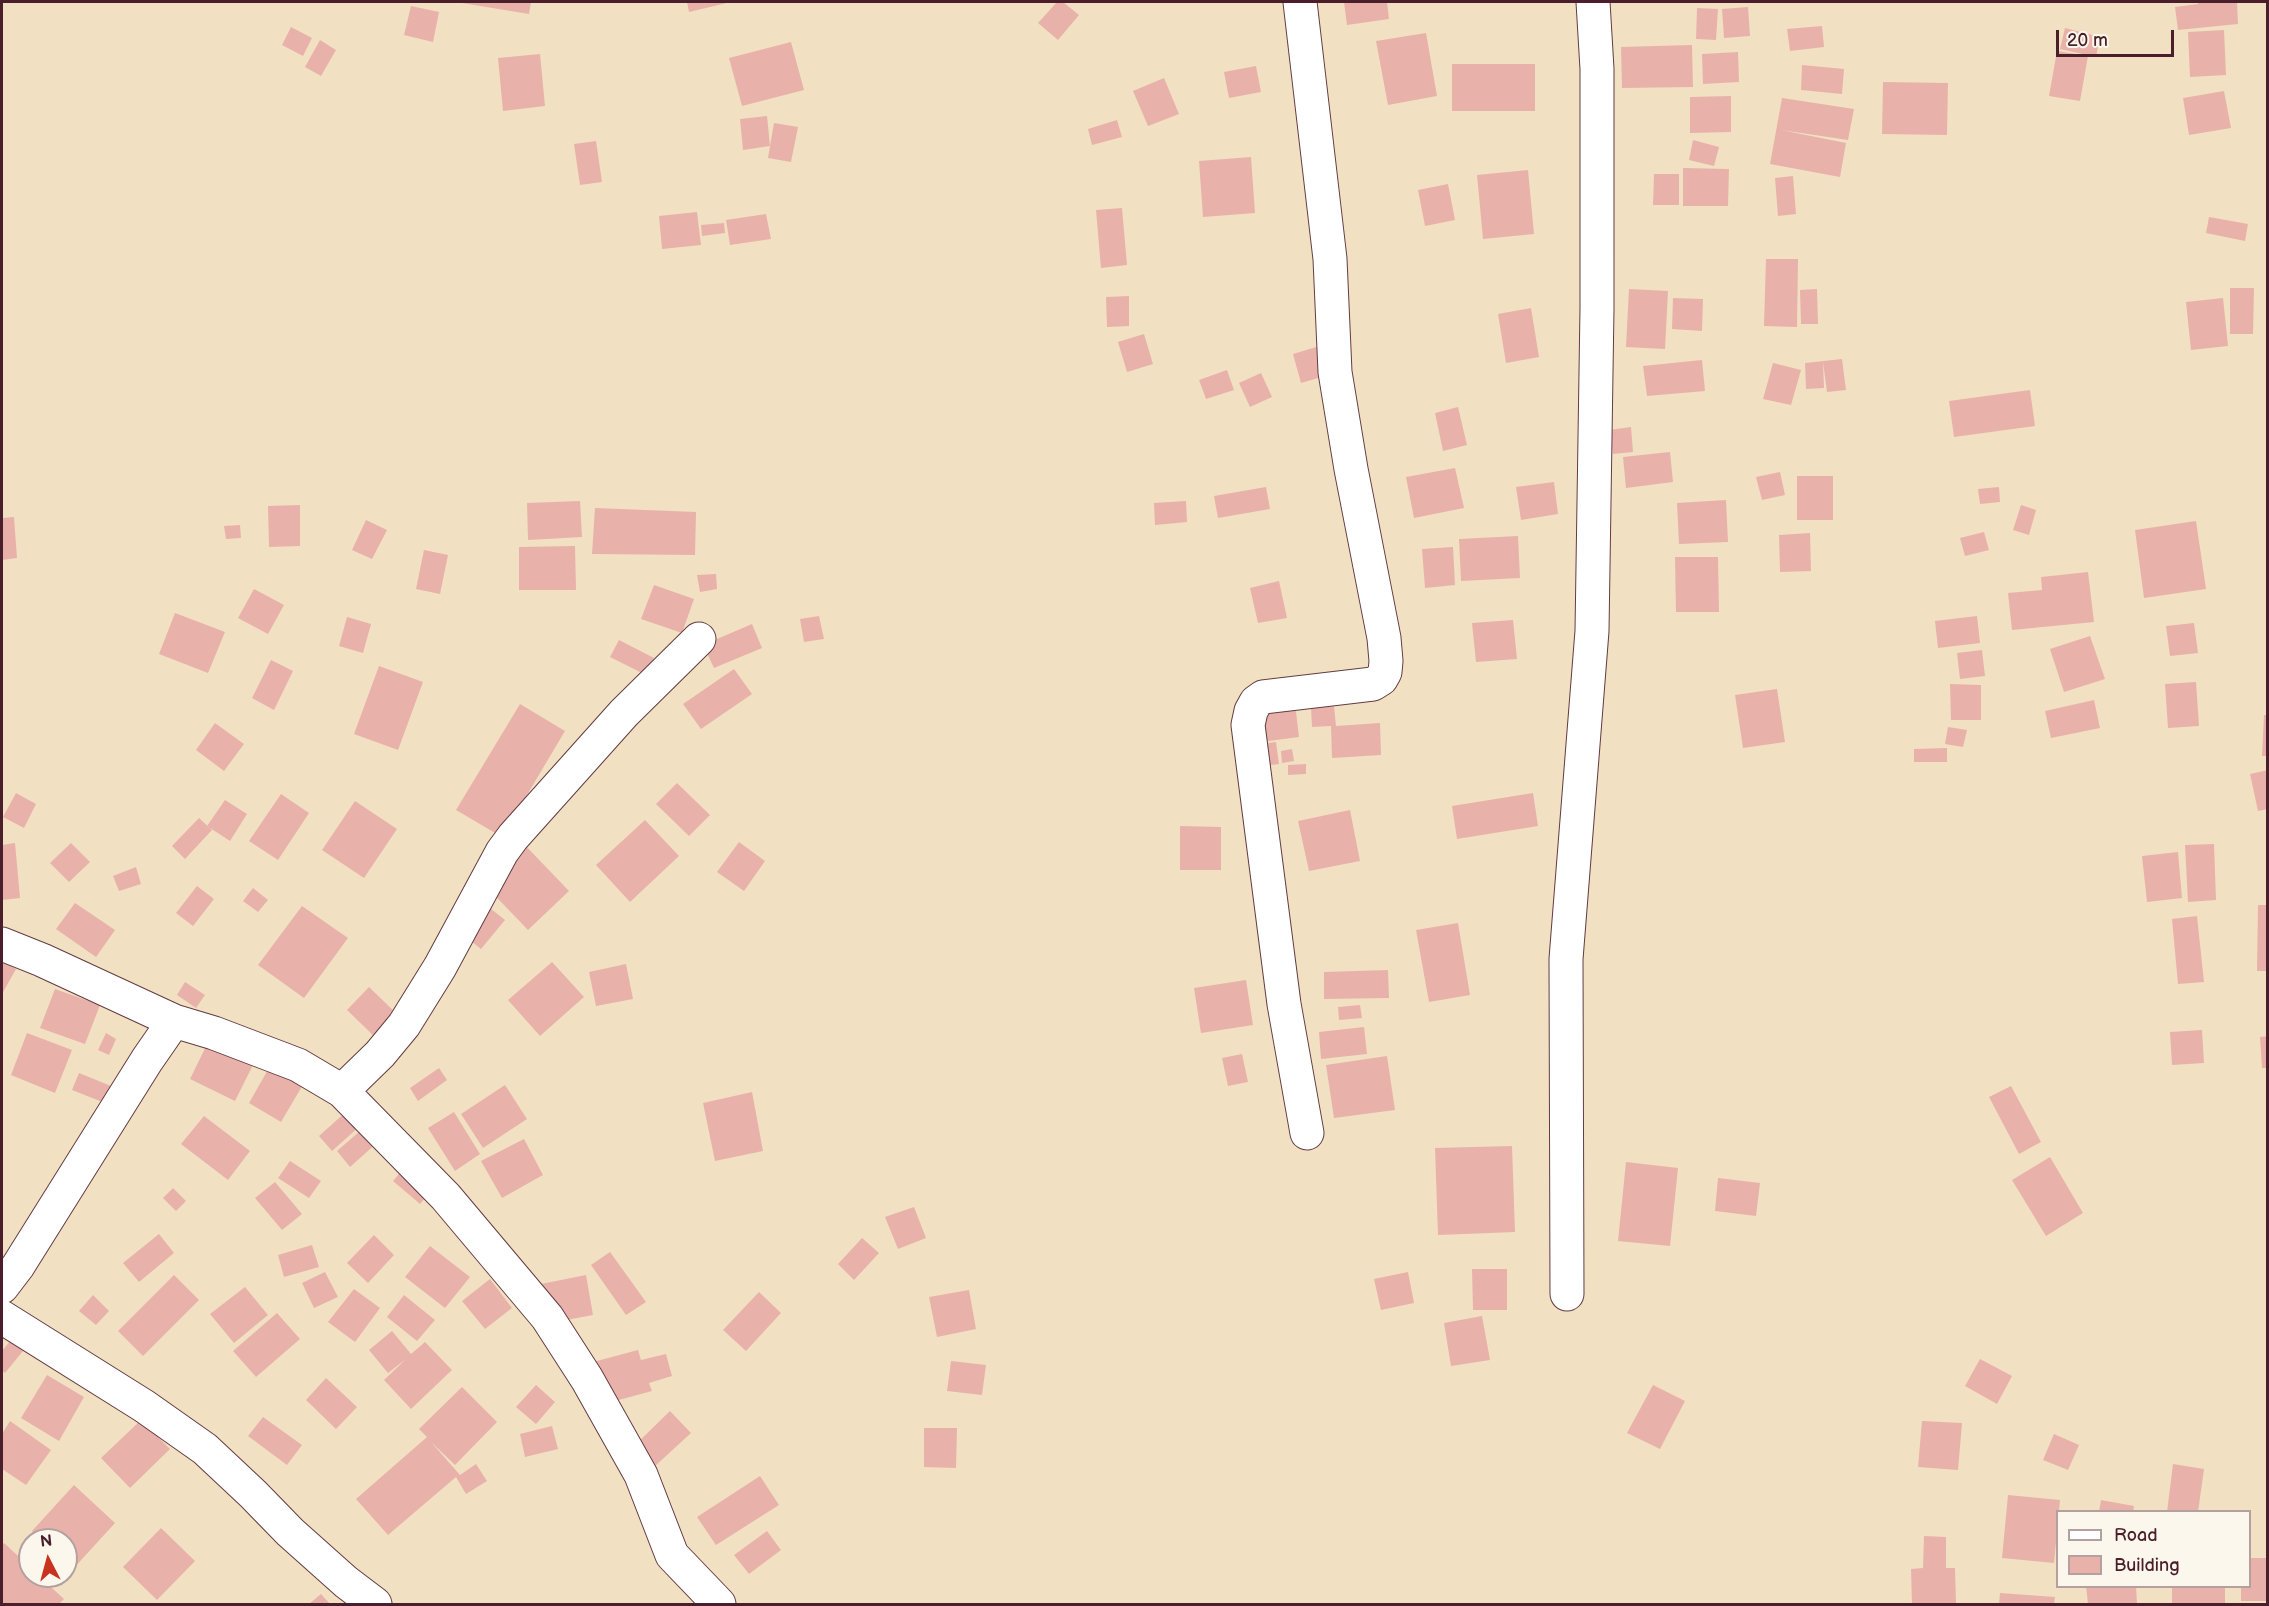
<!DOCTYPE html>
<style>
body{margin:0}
#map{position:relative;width:2269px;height:1606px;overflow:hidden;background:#f2e0c3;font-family:"Balsamiq Sans",sans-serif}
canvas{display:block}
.frame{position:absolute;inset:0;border:3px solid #4a1f2b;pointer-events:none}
.legend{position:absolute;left:2056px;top:1510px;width:195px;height:78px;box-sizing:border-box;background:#fbf7ec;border:2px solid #b4a19f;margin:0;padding:8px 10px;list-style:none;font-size:18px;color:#4a1f2b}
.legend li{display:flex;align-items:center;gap:12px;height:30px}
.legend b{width:30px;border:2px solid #b4a19f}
.north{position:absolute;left:18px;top:1528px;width:60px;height:60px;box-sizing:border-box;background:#fbf7ec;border:2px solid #b4a19f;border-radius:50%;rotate:354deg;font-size:16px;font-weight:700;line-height:24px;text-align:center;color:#4a1f2b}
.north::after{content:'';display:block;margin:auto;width:21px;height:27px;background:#c8321e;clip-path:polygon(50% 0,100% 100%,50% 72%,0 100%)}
.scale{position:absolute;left:2056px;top:30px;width:118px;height:27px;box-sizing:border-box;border:3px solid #4a1f2b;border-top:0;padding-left:8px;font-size:18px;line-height:21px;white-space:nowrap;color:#4a1f2b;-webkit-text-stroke:4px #fbf7ec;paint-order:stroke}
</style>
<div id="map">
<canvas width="2269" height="1606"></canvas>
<div class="frame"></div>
<ul class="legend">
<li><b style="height:8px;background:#fff"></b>Road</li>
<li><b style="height:16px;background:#e8b2aa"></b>Building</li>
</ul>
<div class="north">N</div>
<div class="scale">20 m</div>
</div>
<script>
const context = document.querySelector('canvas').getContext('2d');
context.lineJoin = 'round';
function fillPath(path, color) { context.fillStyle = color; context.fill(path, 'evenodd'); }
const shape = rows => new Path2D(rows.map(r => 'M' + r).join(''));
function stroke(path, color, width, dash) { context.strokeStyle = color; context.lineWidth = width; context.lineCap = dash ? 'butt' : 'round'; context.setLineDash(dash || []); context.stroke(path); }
const building = shape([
 [456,2,531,2,529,14],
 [687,2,731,2,689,12],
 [1057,2,1063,2,1079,15,1058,40,1038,23],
 [1344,2,1387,2,1389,19,1347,25],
 [2198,2,2237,2,2238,24,2178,30,2175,7,2198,4],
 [411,6,439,12,433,42,404,35],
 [1748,7,1750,36,1724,38,1722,9],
 [1697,8,1718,9,1716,40,1696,39],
 [1822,26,1824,47,1790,51,1787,29],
 [291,27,312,38,303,56,282,45],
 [2065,28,2100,37,2096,57,2060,49],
 [2224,30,2226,75,2190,77,2188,32],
 [1426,33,1437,96,1388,105,1376,41],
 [320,40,336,50,321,76,305,67],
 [791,42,804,90,742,106,729,58],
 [1692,45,1693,87,1622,88,1621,47],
 [2057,51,2088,56,2080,101,2049,96],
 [1738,52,1739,82,1703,84,1702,54],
 [540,54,545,106,503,111,498,58],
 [1452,64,1535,64,1535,111,1452,111],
 [1802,65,1844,69,1842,94,1801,90],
 [1256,66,1261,92,1229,98,1224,72],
 [1164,78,1179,114,1148,126,1133,91],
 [1883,82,1948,83,1947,135,1882,134],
 [2224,91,2231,128,2189,135,2183,98],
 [1731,96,1731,132,1690,133,1690,97],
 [1782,98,1854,109,1848,140,1781,130,1846,143,1840,177,1770,164],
 [767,116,770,146,774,123,798,127,791,162,768,158,770,146,743,150,740,119],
 [1117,120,1122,137,1092,145,1088,129],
 [1693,140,1719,147,1714,166,1689,160],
 [596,141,602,182,580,185,574,144],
 [1251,157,1255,213,1203,217,1199,161],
 [1683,168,1729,169,1728,206,1683,206],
 [1528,170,1534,234,1483,239,1477,175],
 [1654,174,1679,174,1679,205,1653,205],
 [1793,176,1796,214,1778,216,1775,178],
 [1448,184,1455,220,1425,226,1418,190],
 [1122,208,1127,265,1101,268,1096,210],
 [697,212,701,245,662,249,659,216],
 [766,214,771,239,730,245,726,220],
 [2209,217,2248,224,2245,241,2206,233],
 [724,223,725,233,702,236,701,225],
 [1766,259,1798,259,1797,327,1764,326],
 [2230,288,2254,288,2253,334,2230,334],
 [1629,289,1668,291,1665,349,1626,347],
 [1817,289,1818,324,1801,324,1800,290],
 [1129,296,1129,326,1107,327,1106,297],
 [1673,298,1703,299,1702,331,1672,329],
 [2223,298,2228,346,2191,350,2186,302],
 [1531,308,1539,357,1506,363,1498,314],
 [1144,334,1153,364,1127,372,1118,342],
 [1323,345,1332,374,1301,383,1293,354],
 [1842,359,1846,390,1827,392,1823,362,1824,388,1806,389,1805,363],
 [1702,360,1705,391,1647,396,1643,366],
 [1773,363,1801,370,1791,405,1763,399],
 [1227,370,1234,390,1206,399,1199,380],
 [1261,373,1272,397,1250,407,1239,383],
 [2030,390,2035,426,1954,437,1949,401],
 [1458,407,1467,445,1443,451,1435,413],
 [1631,427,1633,452,1613,454,1609,430],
 [1670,452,1673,482,1626,488,1623,457],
 [1455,468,1464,508,1414,518,1406,477],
 [1780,472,1785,495,1762,500,1756,477],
 [1797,476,1833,476,1833,520,1797,520],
 [1554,482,1558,514,1521,520,1516,487],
 [1266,487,1270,509,1218,518,1214,496],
 [1999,487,2000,502,1980,504,1978,489],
 [1726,500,1728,542,1679,544,1677,503],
 [580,501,582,537,528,540,527,503],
 [1186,501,1187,522,1155,525,1154,503],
 [300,505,300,546,269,547,268,506],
 [2021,505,2036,510,2029,535,2013,530],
 [595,508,696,512,695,555,592,554],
 [14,517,17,558,2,560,2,518],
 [366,520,387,530,372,559,352,550],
 [2196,521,2206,589,2144,598,2135,530],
 [240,525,241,538,226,539,224,526],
 [1984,532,1989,550,1965,556,1960,538],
 [1810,533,1811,571,1780,572,1779,535],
 [1518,536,1520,578,1461,581,1459,539],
 [575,546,576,590,519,590,519,547],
 [1453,547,1455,585,1425,588,1422,549],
 [424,550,448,555,440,594,416,589],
 [1675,557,1718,557,1719,612,1676,612],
 [2088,572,2094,622,2012,630,2008,593,2042,590,2041,577],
 [716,574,717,589,700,592,697,575],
 [1279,581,1287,618,1258,623,1250,588],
 [654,585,694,599,682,633,641,619],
 [254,589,284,605,268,634,238,618],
 [175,613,225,632,208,673,159,654],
 [819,616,824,639,804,642,800,619],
 [1977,616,1980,643,1938,648,1935,621],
 [347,617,371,624,363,653,339,646],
 [1513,620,1517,659,1476,662,1472,623],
 [2194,623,2198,653,2170,656,2166,626],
 [752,624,762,648,714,668,703,645],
 [2090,636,2105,679,2064,692,2050,649],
 [619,640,654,658,646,675,610,657],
 [1982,650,1985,676,1960,679,1957,653],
 [271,660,293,671,274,710,252,698],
 [379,666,423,682,398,750,354,734],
 [734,669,752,694,701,729,683,704],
 [2196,682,2199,726,2168,728,2165,684],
 [1950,684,1981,685,1981,720,1951,720],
 [1777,689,1785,742,1743,748,1735,695],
 [1294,695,1299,737,1253,743,1248,701],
 [2094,700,2100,728,2051,738,2045,711],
 [520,704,565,731,502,837,456,810],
 [1334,706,1336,726,1380,723,1381,755,1332,758,1331,726,1312,727,1311,708],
 [2264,715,2268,715,2268,756,2262,756],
 [215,723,244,744,224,771,196,750],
 [1948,727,1967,730,1963,747,1945,744],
 [1276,742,1279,764,1256,767,1253,745],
 [1947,748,1947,762,1914,762,1914,749],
 [1292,749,1294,761,1282,763,1281,751],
 [1306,764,1306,774,1288,775,1288,765],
 [2268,770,2268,809,2258,811,2250,774],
 [677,783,710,815,689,836,656,804],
 [16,793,36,804,24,828,3,817],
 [1533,793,1538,826,1457,839,1452,806],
 [281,794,309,813,278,860,249,841],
 [225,800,247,814,230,841,207,826],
 [355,801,397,829,364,878,322,850],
 [1350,810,1360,861,1309,871,1298,821],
 [199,818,212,830,185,859,172,846],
 [645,820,679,856,630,902,596,865],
 [1180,826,1221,827,1221,870,1180,870],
 [522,842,569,891,528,930,481,881],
 [739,842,765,861,744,891,717,872],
 [15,843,20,898,2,900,2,845],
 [71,843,90,862,69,882,50,863],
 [2214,844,2216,900,2188,902,2185,845],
 [2178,852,2182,898,2147,902,2142,856],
 [136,867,141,884,119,891,113,876],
 [197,886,214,899,193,926,176,913],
 [253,888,268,900,258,912,243,901],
 [481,901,505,920,481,949,457,930],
 [75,903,115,930,96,957,56,929],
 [2258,905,2268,905,2268,971,2257,971],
 [302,906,348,938,304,998,258,965],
 [2197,916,2204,982,2178,984,2172,919],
 [1458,923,1470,995,1429,1002,1416,930],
 [2,961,16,969,2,994],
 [552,962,584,997,540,1036,508,1000],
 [626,964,633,999,596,1006,589,972],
 [1388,970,1389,998,1324,999,1324,972],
 [1246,980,1253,1025,1201,1033,1194,988],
 [185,982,205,995,196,1008,177,995],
 [369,987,400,1017,378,1040,347,1010],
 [55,989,100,1005,85,1044,40,1028],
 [1360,1005,1362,1018,1339,1020,1338,1007],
 [1364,1027,1367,1054,1321,1059,1319,1032],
 [2202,1030,2204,1063,2172,1065,2170,1032],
 [27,1033,72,1050,55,1093,11,1075],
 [106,1033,116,1039,109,1055,98,1050],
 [211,1036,256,1059,235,1101,190,1079],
 [2268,1036,2268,1068,2262,1068,2260,1037],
 [278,1052,311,1071,281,1122,249,1103],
 [1242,1054,1248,1082,1228,1086,1222,1058],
 [1387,1056,1395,1110,1334,1118,1326,1065],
 [439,1068,447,1080,418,1101,410,1088],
 [79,1073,111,1086,105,1103,72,1090],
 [505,1085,527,1119,483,1148,461,1114],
 [2011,1086,2041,1142,2019,1154,1989,1097],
 [752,1092,763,1151,715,1161,703,1103],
 [357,1102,370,1117,332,1151,319,1136],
 [454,1112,480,1154,455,1171,428,1128],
 [204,1116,250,1151,228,1180,181,1144],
 [375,1118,388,1133,350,1167,337,1151],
 [524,1139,543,1175,502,1198,481,1161],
 [1512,1146,1515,1232,1438,1235,1435,1148],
 [2050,1157,2083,1213,2046,1236,2012,1180],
 [290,1161,321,1181,309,1198,278,1178],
 [1626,1162,1678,1168,1670,1246,1618,1241],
 [404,1168,431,1191,420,1204,393,1181],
 [1718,1178,1760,1183,1756,1216,1715,1211],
 [275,1182,302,1214,282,1230,255,1198],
 [173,1188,186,1201,176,1211,163,1198],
 [914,1207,926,1238,898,1249,885,1217],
 [159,1234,174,1253,139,1282,123,1263],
 [374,1235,394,1255,368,1283,347,1263],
 [862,1238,879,1253,854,1280,838,1264],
 [312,1245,319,1267,284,1277,278,1255],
 [430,1246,470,1277,445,1308,405,1277],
 [610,1252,646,1302,626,1315,591,1265],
 [1472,1269,1507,1269,1507,1310,1473,1310],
 [325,1272,338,1297,314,1308,302,1283],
 [1408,1272,1414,1303,1381,1310,1374,1279],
 [174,1275,199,1300,143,1356,118,1331],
 [586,1275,593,1315,550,1323,541,1284],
 [490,1279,512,1308,485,1329,462,1301],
 [245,1287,268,1315,234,1343,210,1314],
 [354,1289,380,1308,355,1342,328,1322],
 [969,1290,976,1329,937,1337,929,1297],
 [759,1292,781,1313,746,1351,723,1330],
 [93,1295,109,1311,96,1325,79,1311],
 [404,1295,435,1320,417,1341,387,1317],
 [277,1313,300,1339,256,1377,233,1351],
 [1482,1316,1490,1360,1451,1366,1444,1323],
 [392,1331,411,1354,425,1342,452,1370,411,1409,384,1380,406,1359,388,1373,369,1350],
 [11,1340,23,1351,5,1373,2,1370,2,1351],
 [638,1350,641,1360,666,1354,672,1376,649,1383,652,1391,604,1404,593,1362],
 [1980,1359,2012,1376,1997,1404,1965,1386],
 [951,1361,986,1365,982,1395,947,1391],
 [47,1375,84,1397,59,1441,21,1418],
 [326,1378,357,1407,336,1429,306,1400],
 [536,1385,555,1402,536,1424,516,1407],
 [1653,1385,1685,1401,1660,1449,1627,1433],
 [462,1387,497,1422,455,1465,431,1442,460,1475,476,1464,487,1481,466,1494,456,1477,388,1535,356,1499,427,1437,419,1429],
 [670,1411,691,1433,654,1467,634,1446],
 [263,1417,302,1445,287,1465,248,1436],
 [141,1420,170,1449,130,1488,101,1458],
 [10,1421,51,1450,26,1485,2,1469,2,1434],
 [1922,1421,1962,1423,1958,1470,1918,1467],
 [552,1426,558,1449,525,1457,520,1434],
 [924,1428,957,1428,956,1468,924,1467],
 [2054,1434,2079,1445,2068,1470,2043,1460],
 [2173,1464,2204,1469,2198,1512,2167,1512],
 [760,1476,779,1505,716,1545,697,1517],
 [74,1485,115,1523,73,1569,66,1563,66,1540,42,1540,32,1531],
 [2008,1495,2060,1500,2054,1563,2002,1558],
 [2101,1500,2134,1506,2133,1512,2099,1512],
 [161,1528,195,1561,157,1600,123,1567],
 [767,1531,781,1550,749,1574,734,1555],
 [1924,1536,1946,1537,1946,1568,1955,1568,1956,1604,1912,1604,1911,1569,1923,1568],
 [4,1543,30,1567,30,1576,39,1576,64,1599,59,1604,2,1604,2,1545],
 [2250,1558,2266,1558,2267,1601,2241,1601,2241,1586,2250,1586],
 [2086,1586,2136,1586,2137,1604,2088,1604],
 [2172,1586,2225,1586,2225,1604,2172,1604],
 [2000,1593,2055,1597,2054,1604,1999,1604],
 [321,1594,330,1604,309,1604]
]);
const minor = shape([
 [1300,2,1330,259,1335,372,1351,469,1384,638,1386,661,1385,672,1381,679,1373,684,1263,697,1256,702,1251,711,1248,725,1284,1004,1307,1133],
 [2,944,42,960,174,1021,214,1033,298,1065,342,1091,446,1197,547,1317,587,1379,641,1475,672,1555,719,1604],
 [342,1091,380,1054,404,1025,440,967,502,852,513,837,624,713,699,639],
 [2,1287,18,1266,147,1060,174,1021],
 [1567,1294,1566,959,1592,631,1597,308,1597,69,1593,2],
 [2,1317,144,1406,205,1449,253,1494,290,1532,346,1582,375,1604]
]);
fillPath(building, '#e8b2aa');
stroke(minor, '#633c42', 35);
stroke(minor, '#fff', 33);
</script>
